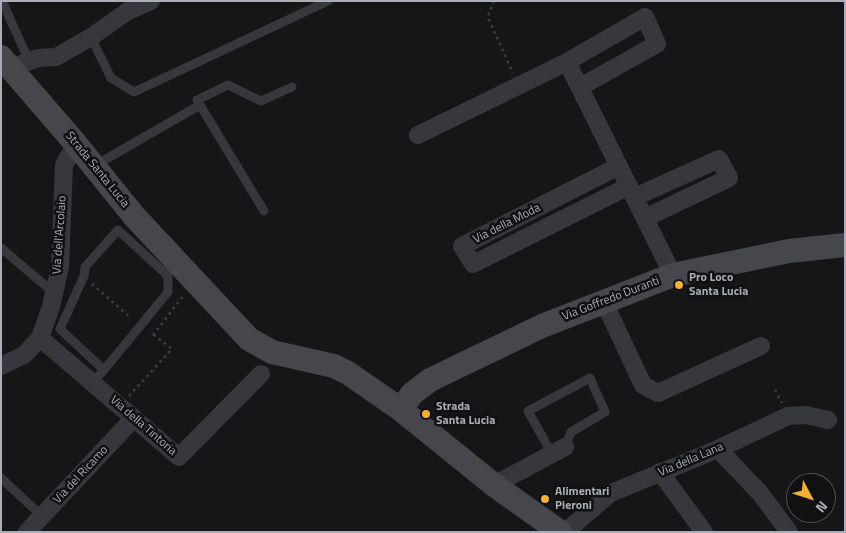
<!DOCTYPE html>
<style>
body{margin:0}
#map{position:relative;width:846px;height:533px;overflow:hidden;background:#161618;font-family:"Titillium Web",sans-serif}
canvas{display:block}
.frame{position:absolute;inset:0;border:2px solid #a8adb8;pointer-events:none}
.north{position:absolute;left:786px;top:473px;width:50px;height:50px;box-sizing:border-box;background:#111113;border:1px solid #4d4f55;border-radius:50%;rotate:130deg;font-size:14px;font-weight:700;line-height:20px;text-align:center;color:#a8adb8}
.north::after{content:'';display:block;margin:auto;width:18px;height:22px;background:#f2b134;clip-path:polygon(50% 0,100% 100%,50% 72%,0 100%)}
</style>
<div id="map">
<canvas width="846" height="533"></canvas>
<div class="frame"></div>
<div class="north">N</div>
</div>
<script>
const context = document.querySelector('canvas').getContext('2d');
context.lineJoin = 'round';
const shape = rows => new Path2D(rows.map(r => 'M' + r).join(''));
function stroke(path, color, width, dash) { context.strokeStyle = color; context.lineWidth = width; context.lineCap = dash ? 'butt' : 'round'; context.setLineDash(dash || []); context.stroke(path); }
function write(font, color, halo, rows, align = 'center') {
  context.font = font + ' "Titillium Web",sans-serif'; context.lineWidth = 5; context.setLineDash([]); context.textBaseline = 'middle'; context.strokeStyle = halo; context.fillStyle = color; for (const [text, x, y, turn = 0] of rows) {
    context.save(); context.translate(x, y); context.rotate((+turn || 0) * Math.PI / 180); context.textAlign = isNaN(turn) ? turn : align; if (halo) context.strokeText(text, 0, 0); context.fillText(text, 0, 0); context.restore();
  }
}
const path = shape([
 [494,1,488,16,489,20,513,73],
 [92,284,131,318],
 [153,335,184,295],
 [775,390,782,403],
 [129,396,172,349,150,332]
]);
const lane = shape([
 [2,1,29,61],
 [91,37,111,78,134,92,328,1],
 [94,166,200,105],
 [264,211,197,100,228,85,261,101,292,87],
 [1,248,54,293],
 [92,383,104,370,168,292,168,276,118,230,85,267,84,276,60,329,104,370],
 [552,454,528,411,590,378,605,412,571,432,565,447],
 [1,478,42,516]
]);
const street = shape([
 [567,62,673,275],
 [11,68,38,58,56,57,91,37,128,11,151,1],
 [418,135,567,62,645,17,657,44,580,87],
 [619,166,462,246,473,264,629,186],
 [635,197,719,159,729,178,645,218],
 [604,302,643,385,658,393,761,346],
 [40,338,179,457,261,374],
 [1,366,24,355,40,338,51,307,60,267,64,165,76,144],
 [718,449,760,493,789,532],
 [660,472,704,532],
 [494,485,565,447],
 [27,532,134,418],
 [565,532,611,493,718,449,788,416,806,415,828,420]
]);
const secondary = shape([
 [1,57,76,144,134,216,249,339,272,352,334,366,348,373,400,409,494,485,560,532],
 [400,409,413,393,430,380,542,326,673,275,789,251,845,245]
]);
const markers = [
 [679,285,5,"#f2b134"],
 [426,414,5,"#f2b134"],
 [545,499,5,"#f2b134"]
];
const streetNames = [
 ["Strada Santa Lucia",97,170,51],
 ["Via della Moda",507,224,-27],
 ["Via dell'Arcolaio",60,235,-86],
 ["Via Goffredo Duranti",611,299,-21],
 ["Via della Tintoria",143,426,41],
 ["Via della Lana",691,460,-23],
 ["Via del Ricamo",81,475,-47]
];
const poiNames = [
 ["Pro Loco",689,278],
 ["Santa Lucia",689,292],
 ["Strada",436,407],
 ["Santa Lucia",436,421],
 ["Alimentari",555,492],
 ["Pieroni",555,506]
];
stroke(path, '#3d3f44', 2.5, [2.5, 4]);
stroke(lane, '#37383d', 9);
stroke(street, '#37383d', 18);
stroke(secondary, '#45474d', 24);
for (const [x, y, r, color] of markers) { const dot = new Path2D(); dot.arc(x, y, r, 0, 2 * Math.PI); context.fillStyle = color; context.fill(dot); stroke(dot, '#111113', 2); }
write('12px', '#a8adb8', '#111113', streetNames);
write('bold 12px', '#a8adb8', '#111113', poiNames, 'left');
</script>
